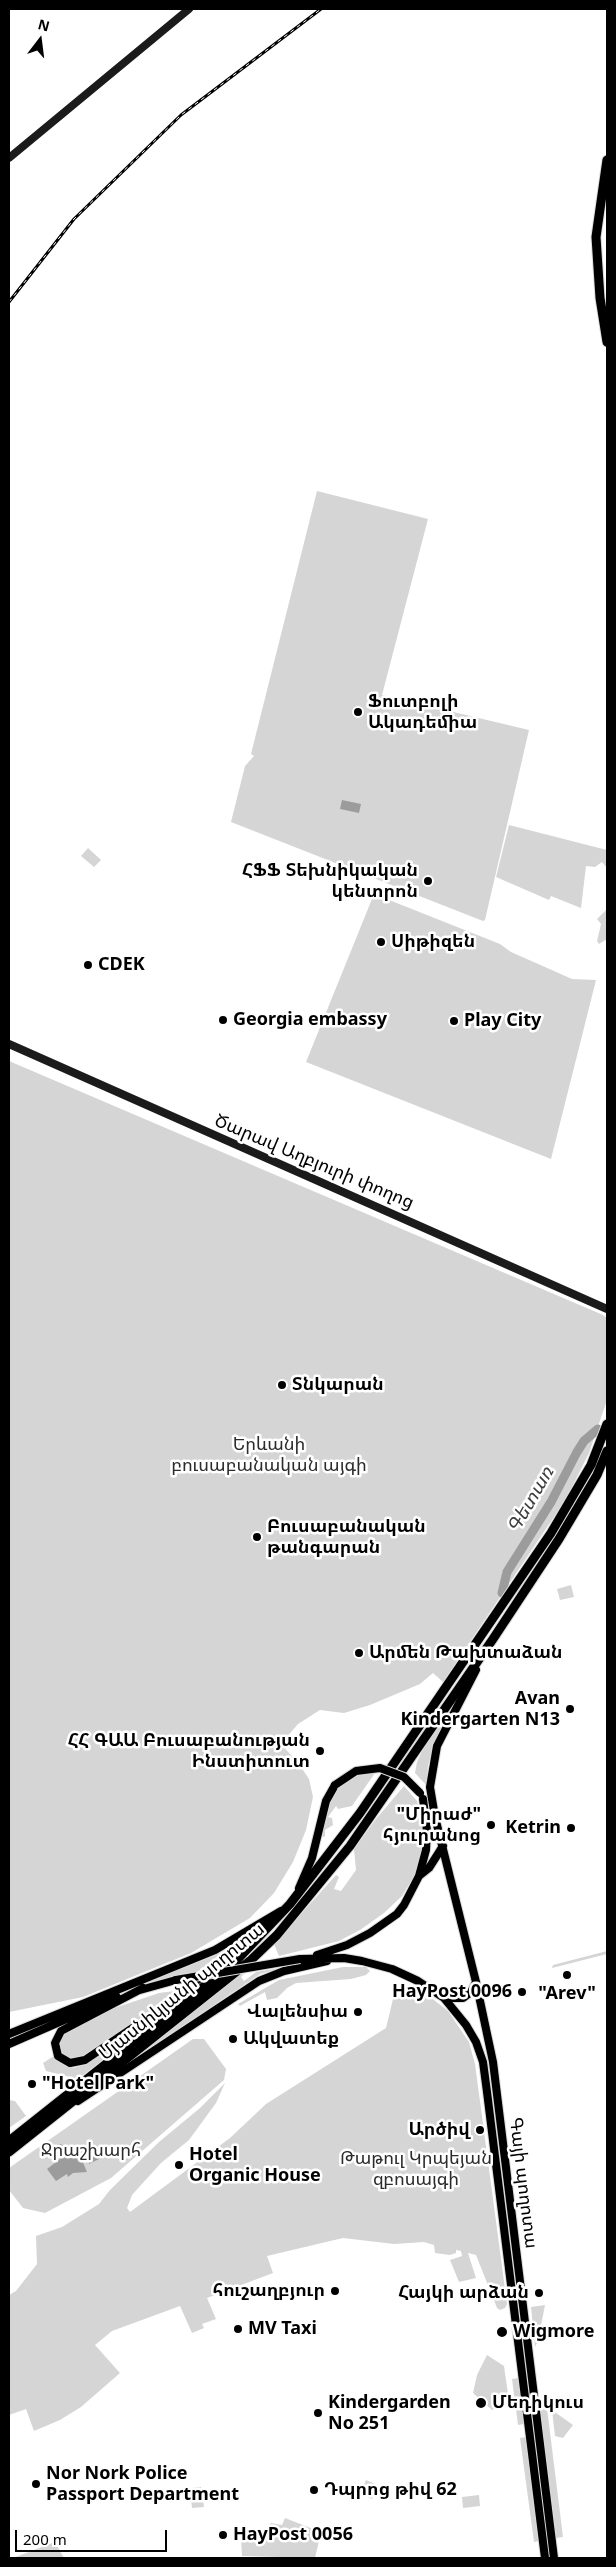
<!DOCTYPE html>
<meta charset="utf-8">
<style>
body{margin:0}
#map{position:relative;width:616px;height:2567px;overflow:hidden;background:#fff;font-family:"Noto Sans",sans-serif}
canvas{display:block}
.frame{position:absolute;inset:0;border:10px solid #000;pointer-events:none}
.north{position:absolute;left:15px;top:15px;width:50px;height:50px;-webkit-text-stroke:4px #fff;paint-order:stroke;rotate:15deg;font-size:14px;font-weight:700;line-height:20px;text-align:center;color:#000}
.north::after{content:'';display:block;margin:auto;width:18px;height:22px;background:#000;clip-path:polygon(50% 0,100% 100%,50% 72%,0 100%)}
.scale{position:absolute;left:15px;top:2530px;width:152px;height:22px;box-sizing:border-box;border:2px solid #000;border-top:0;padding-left:6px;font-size:15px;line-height:18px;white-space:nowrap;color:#000;-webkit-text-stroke:4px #fff;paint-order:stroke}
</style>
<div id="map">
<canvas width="616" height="2567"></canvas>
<div class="frame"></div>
<div class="north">N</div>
<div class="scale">200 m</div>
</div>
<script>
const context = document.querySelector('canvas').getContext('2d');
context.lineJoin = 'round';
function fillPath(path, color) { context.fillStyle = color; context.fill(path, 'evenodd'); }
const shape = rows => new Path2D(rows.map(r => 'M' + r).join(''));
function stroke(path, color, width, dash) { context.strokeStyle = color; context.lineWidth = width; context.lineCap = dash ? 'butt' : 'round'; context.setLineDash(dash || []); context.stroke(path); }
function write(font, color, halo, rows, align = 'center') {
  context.font = font + ' "Noto Sans","Noto Sans Armenian",sans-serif'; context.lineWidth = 5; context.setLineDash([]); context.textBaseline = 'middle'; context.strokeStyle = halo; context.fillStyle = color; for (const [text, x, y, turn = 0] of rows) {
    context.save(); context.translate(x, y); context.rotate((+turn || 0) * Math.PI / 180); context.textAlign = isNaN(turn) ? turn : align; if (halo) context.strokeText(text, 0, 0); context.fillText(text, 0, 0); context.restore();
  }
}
const green = shape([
 [317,491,428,519,382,695,529,730,485,920,483,921,231,822,245,766,254,756,251,754],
 [509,825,607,850,607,868,602,862,595,867,586,866,581,908,551,896,549,900,496,877],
 [88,848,101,860,94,867,81,856],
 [374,894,500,944,511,952,572,979,596,980,551,1159,306,1062],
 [607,909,607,939,599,944,597,941,601,924,597,919],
 [9,1061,603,1315,607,1318,607,1400,589,1453,566,1499,443,1682,433,1673,420,1684,370,1705,344,1713,320,1710,298,1724,281,1744,299,1764,309,1779,313,1797,306,1830,293,1862,274,1893,250,1918,191,1953,83,1997,9,2012],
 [571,1585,574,1597,560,1600,557,1589],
 [474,1668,446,1716,435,1744,428,1765,427,1786,415,1773,417,1762,427,1740],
 [375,1773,352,1806,338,1809,336,1806,328,1817,332,1818,333,1825,325,1830,325,1837,321,1836,327,1803,333,1791,355,1775],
 [404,1786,417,1801,425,1834,421,1865,402,1896,384,1913,360,1930,339,1941,279,1956,274,1944,336,1875,339,1877,334,1889,341,1891,356,1870,354,1849,376,1819],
 [238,1944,205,1972,141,1986,140,1983],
 [607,1951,607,1954,552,1968,553,1965],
 [343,1967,366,1967,370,1971,366,1975,351,1979,296,1983,287,1988,277,1998,267,2000,265,1992,240,2006,238,2004,279,1980],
 [280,1968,260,1974,135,2058,239,1975,244,1974,241,1977,244,1981,256,1972],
 [195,1985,198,1986,78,2079,46,2071,43,2063,54,2056,65,2066,73,2068,84,2065],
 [182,1990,82,2057,71,2059,59,2051,59,2041,65,2033,100,2013,159,1993],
 [398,1991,420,1991,434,2000,448,2011,469,2042,475,2064,507,2304,505,2308,500,2310,497,2308,476,2255,468,2253,476,2278,459,2282,450,2260,462,2256,461,2251,456,2250,456,2253,450,2255,435,2253,434,2245,424,2242,394,2244,343,2238,267,2256,273,2273,207,2298,216,2319,202,2324,204,2328,192,2333,180,2306,112,2331,95,2345,120,2373,81,2407,60,2420,34,2431,26,2409,9,2415,9,2295,16,2291,37,2264,36,2236,62,2227,99,2204,110,2190,159,2142,200,2108,225,2083,216,2103,189,2140,161,2163,132,2195,127,2208,130,2212,230,2138,266,2104,386,2028,394,1995],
 [193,2039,204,2039,226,2069,224,2080,111,2178,45,2213,23,2208,9,2190,9,2168],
 [9,2100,15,2101,26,2116,9,2128],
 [545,2305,538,2341,535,2347,531,2307],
 [487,2355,504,2366,509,2401,492,2410,473,2393,477,2375],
 [518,2378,524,2424,518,2425,512,2379],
 [546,2400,563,2537,556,2538,539,2401],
 [552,2410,573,2425,563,2438,555,2436],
 [526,2437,540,2541,534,2542,520,2438],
 [366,2480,378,2485,372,2499,360,2494],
 [201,2487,204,2507,192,2508,190,2488],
 [479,2495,480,2506,463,2508,462,2497],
 [285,2518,321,2532,315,2558,242,2556,241,2539,250,2530,262,2533,271,2523,282,2525],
 [55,2542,64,2558,13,2558]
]);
const water = shape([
 [342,800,361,804,359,813,340,809],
 [60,2144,76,2150,73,2155,81,2158,87,2172,73,2173,68,2177,67,2174,56,2181,47,2169,60,2159,53,2150,55,2146],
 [93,2147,102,2148,105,2156,89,2164,88,2150]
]);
const river = shape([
 [502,1593,507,1572,551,1502,577,1452,584,1441,598,1429]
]);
const secondary = shape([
 [9,158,189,9],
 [9,1044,607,1309]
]);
const primary = shape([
 [476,1670,437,1746,430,1787,435,1817,476,1982,493,2062,554,2558],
 [419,1876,429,1868,443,1846],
 [299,1888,312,1858,326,1801,335,1785],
 [317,1955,347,1945,370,1933,397,1914,404,1905,419,1876,426,1850,427,1831,423,1799],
 [300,1959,344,1958,362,1961,392,1969,418,1981,444,1998,466,2025,476,2042,483,2062,487,2092,545,2558],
 [143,1988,61,2031,55,2043,58,2056,70,2063,85,2060,162,2008,262,1929],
 [140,1990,176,1980],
 [444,1998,463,1998,471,1992,476,1982],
 [9,2034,215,1950,281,1911],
 [9,2044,117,1997],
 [78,2101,259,1981,284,1971,327,1961]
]);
const trunk = shape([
 [607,160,596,237,600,298,607,342],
 [9,2141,237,1960,290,1904,360,1813,551,1533,591,1465,607,1424],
 [9,2152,251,1960,277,1935,350,1846,493,1639,559,1539,597,1475,607,1451]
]);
const rail = shape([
 [9,302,74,219,181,115,321,9]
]);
const primaryBridge = shape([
 [335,1785,356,1771,380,1768,404,1777,420,1793],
 [176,1980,300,1959]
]);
const markers = [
 [358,712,5,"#000"],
 [428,881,5,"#000"],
 [381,942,5,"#000"],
 [88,965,5,"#000"],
 [223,1020,5,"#000"],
 [454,1021,5,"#000"],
 [282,1385,5,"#000"],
 [257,1537,5,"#000"],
 [359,1653,5,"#000"],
 [570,1709,5,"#000"],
 [320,1751,5,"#000"],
 [491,1825,5,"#000"],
 [571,1828,5,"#000"],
 [567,1975,5,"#000"],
 [522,1992,5,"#000"],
 [358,2012,5,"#000"],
 [233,2039,5,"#000"],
 [32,2084,5,"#000"],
 [480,2130,5,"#000"],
 [179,2165,5,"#000"],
 [335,2291,5,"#000"],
 [539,2293,5,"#000"],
 [238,2329,5,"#000"],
 [502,2332,6,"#000"],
 [481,2403,6,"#000"],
 [318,2413,5,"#000"],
 [36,2484,5,"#000"],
 [314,2490,5,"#000"],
 [223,2535,5,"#000"]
];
const poiNames = [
 ["Ֆուտբոլի",368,702],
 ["Ակադեմիա",368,723],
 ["ՀՖՖ Տեխնիկական",418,871,"right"],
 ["կենտրոն",418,892,"right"],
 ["Սիթիզեն",391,942],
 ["CDEK",98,965],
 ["Georgia embassy",233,1020],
 ["Play City",464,1021],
 ["Տնկարան",292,1385],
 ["Բուսաբանական",267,1527],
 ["թանգարան",267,1548],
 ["Արմեն Թախտաձան",369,1653],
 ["Avan",560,1699,"right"],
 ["Kindergarten N13",560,1720,"right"],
 ["ՀՀ ԳԱԱ Բուսաբանության",310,1741,"right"],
 ["Ինստիտուտ",310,1762,"right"],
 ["\"Միրաժ\"",481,1815,"right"],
 ["հյուրանոց",481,1836,"right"],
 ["Ketrin",561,1828,"right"],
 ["HayPost 0096",512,1992,"right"],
 ["\"Arev\"",567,1994,"center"],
 ["Վալենսիա",348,2012,"right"],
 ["Ակվատեք",243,2039],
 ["\"Hotel Park\"",42,2084],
 ["Արծիվ",470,2130,"right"],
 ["Hotel",189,2155],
 ["Organic House",189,2176],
 ["հուշաղբյուր",325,2291,"right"],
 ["Հայկի արձան",529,2293,"right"],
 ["MV Taxi",248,2329],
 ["Wigmore",513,2332],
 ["Kindergarden",328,2403],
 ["No 251",328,2424],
 ["Մեդիկուս",492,2403],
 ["Nor Nork Police",46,2474],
 ["Passport Department",46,2495],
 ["Դպրոց թիվ 62",324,2490],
 ["HayPost 0056",233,2535]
];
const streetNames = [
 ["Ծարավ Աղբյուրի փողոց",314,1162,23],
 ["Մյասնիկյանի պողոտա",182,1992,-39],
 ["Գայի պողոտա",523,2183,83]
];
const parkNames = [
 ["Երևանի",269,1445],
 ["բուսաբանական այգի",269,1466],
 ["Ջրաշխարհ",91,2151],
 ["Թաթուլ Կրպեյան",416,2159],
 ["զբոսայգի",416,2180]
];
const waterNames = [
 ["Գետառ",531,1500,-60]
];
fillPath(green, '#d5d5d5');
fillPath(water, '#9c9c9c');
stroke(river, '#9c9c9c', 9);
stroke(primary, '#dbdbdb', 10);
stroke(trunk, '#dbdbdb', 11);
stroke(secondary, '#1b1b1b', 8);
stroke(primary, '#000', 8);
stroke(trunk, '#000', 9);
stroke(rail, '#000', 3);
stroke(rail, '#fff', 1, [4]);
stroke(primaryBridge, '#dbdbdb', 10, []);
stroke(primaryBridge, '#000', 8);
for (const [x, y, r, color] of markers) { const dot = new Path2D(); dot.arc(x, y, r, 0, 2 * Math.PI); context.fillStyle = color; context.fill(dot); stroke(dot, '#fff', 2); }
write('bold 18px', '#000', '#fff', poiNames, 'left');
write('18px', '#000', '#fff', streetNames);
write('18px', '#2c2c2c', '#fff', parkNames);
write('italic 19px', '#3d3d3d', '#fff', waterNames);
</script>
